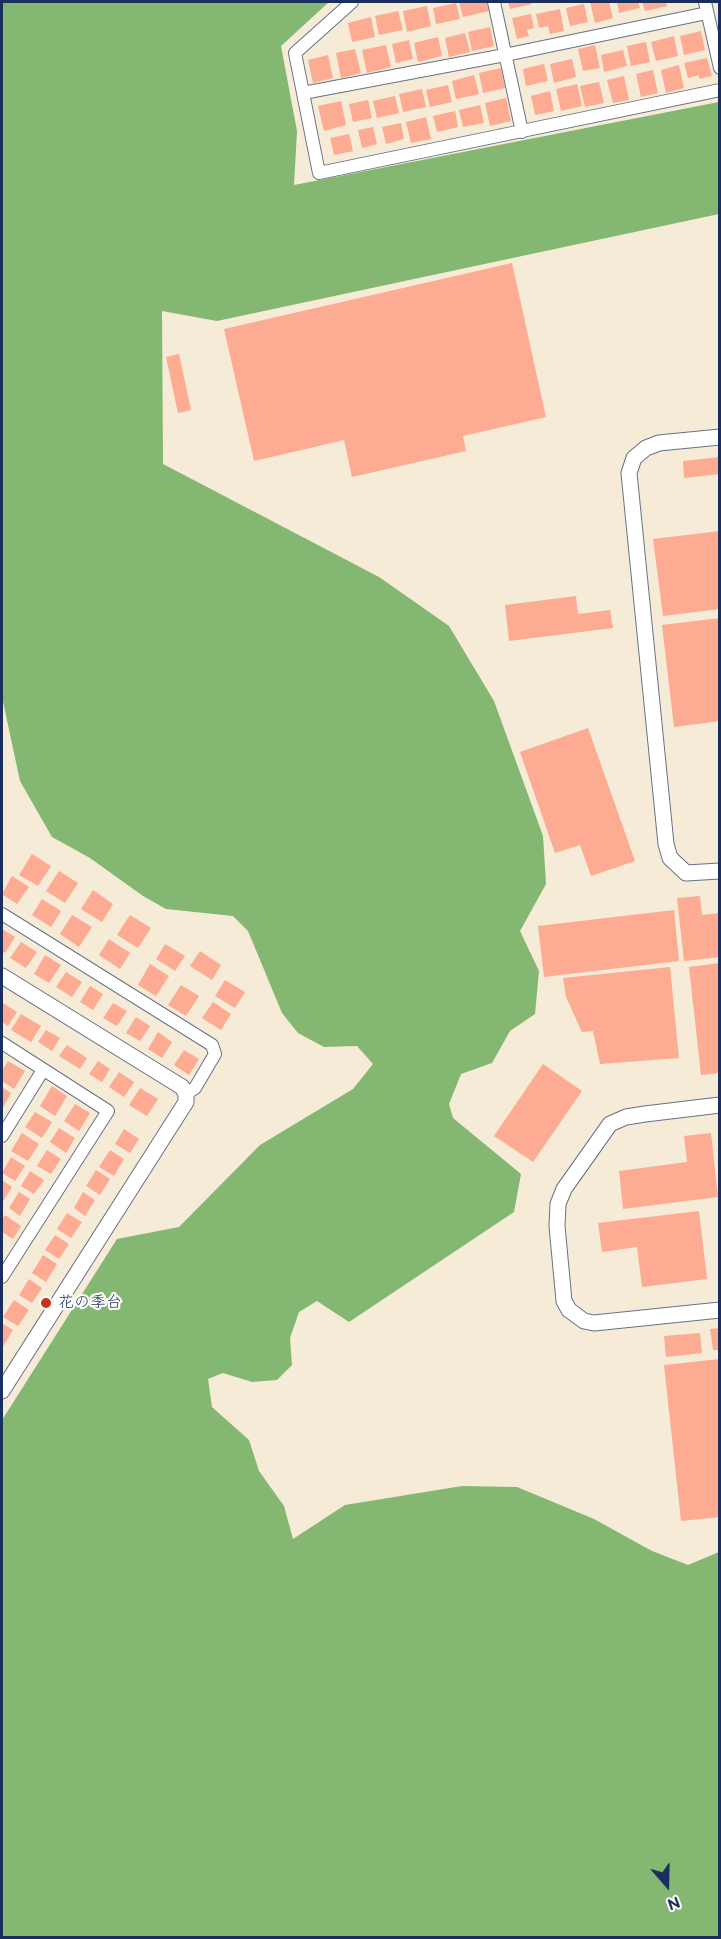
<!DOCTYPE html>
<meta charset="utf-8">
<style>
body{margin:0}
#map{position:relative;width:721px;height:1939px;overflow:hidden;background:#f5ebd6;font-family:"Balsamiq Sans",sans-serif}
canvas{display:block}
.frame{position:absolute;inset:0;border:3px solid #1b2f5e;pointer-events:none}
.north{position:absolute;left:637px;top:1855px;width:60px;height:60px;-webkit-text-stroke:4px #fdfcf7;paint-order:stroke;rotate:160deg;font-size:16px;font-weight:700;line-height:24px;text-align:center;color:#1b2f5e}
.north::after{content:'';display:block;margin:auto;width:21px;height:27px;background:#1b2f5e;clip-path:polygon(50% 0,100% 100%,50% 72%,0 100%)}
</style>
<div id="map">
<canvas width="721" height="1939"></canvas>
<div class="frame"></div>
<div class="north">N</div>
</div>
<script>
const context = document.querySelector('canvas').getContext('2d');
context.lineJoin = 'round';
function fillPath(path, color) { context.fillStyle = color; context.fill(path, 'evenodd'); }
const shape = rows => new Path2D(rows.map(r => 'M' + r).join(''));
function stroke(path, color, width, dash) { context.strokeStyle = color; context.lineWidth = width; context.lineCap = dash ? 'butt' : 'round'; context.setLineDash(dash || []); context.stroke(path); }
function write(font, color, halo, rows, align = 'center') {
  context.font = font + ' "Balsamiq Sans","Klee One",sans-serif'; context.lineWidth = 4.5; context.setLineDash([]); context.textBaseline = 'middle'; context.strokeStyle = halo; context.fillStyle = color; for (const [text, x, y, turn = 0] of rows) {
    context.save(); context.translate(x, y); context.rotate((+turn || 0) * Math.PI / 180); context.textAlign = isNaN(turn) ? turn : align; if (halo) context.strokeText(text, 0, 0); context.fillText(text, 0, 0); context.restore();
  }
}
const forest = shape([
 [2,2,329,2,281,46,297,131,294,185,719,102,719,214,217,321,162,311,163,464,379,577,449,626,494,701,543,836,546,884,520,931,539,971,535,1014,510,1031,492,1063,461,1074,449,1104,453,1118,521,1174,514,1212,349,1322,317,1301,299,1312,290,1338,292,1365,277,1380,252,1382,223,1373,208,1379,212,1407,249,1440,259,1471,284,1506,293,1539,345,1505,462,1486,517,1487,594,1519,652,1551,688,1565,719,1552,719,1937,2,1937,2,1420,117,1239,179,1227,260,1145,353,1089,373,1064,357,1046,324,1047,298,1033,282,1013,248,931,233,916,166,909,143,896,90,858,52,837,20,781,2,697]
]);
const building = shape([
 [459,2,487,2,489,11,463,17],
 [508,2,531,2,532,4,510,9],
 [590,2,609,2,613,18,595,23],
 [617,2,638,2,640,8,619,13],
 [642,2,666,2,667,6,645,11],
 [456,3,460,19,436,24,433,8],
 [584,4,588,22,570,26,566,8],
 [427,6,431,26,407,32,403,11],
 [560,9,564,31,550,34,548,26,539,28,536,14],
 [398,11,403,30,379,35,375,16],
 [531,14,534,28,527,30,529,36,517,39,512,18],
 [371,17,375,37,352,42,348,23],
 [490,27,494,46,472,51,468,32],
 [701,31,705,50,684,55,680,36],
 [465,33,470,52,449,57,445,38],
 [674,36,678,56,656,61,651,42],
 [438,37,442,56,418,62,414,43],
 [409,40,413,59,396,63,392,44],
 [646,42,650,62,631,66,627,46],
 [386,45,391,67,367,73,362,50],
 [595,45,600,68,583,71,578,49],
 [355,49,361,73,341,78,336,53],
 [623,50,627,66,604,72,601,55],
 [328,55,333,78,313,83,308,60],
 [707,58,712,76,699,79,699,75,688,78,684,63],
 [572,59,576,77,554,83,550,64],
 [544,64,548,81,526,86,523,69],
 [679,65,684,88,666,93,661,70],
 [501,68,505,88,483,93,479,73],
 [653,70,658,93,641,97,636,74],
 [474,75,479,94,456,99,452,81],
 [624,76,629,100,613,103,607,80],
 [599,82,604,103,585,107,580,86],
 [577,84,582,106,561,111,556,89],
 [448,85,452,102,430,107,426,90],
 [422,89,426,107,403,112,399,94],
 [550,91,554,111,535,115,531,96],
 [395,96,399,113,377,118,373,101],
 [506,98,511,121,490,126,485,103],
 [368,100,372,118,353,122,349,104],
 [341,101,346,125,324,131,318,106],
 [480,105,484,123,463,127,459,110],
 [455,111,458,127,437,132,433,116],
 [426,117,431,139,411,143,406,122],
 [401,123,404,139,386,144,382,127],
 [373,127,377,144,362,148,358,130],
 [349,134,353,151,334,155,330,138],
 [512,263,546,417,463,436,466,451,352,477,344,440,254,461,224,329],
 [179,354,191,410,178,413,166,357],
 [720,457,720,474,684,478,683,461],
 [720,531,720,609,663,616,653,539],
 [576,596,578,614,610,610,613,628,509,641,505,605],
 [720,618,720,721,674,727,662,625],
 [588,728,635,861,591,876,580,845,555,853,520,752],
 [32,854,51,866,38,886,19,875],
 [59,871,78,883,65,903,46,891],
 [12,876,29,887,17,904,2,894],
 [93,890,113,904,102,922,81,909],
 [700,896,702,915,720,913,720,957,684,961,677,898],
 [42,899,61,911,51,927,32,915],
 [674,910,679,961,544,977,538,926],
 [72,915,92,927,79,947,60,934],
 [130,915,151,928,138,948,117,935],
 [2,929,15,937,5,953,2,951],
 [109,939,130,953,120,969,99,955],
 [21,942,37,952,26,968,10,958],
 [165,944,185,956,175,971,156,959],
 [200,951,221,965,212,980,190,966],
 [45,955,61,965,49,983,34,974],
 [720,963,720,1073,701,1075,689,967],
 [150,964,169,976,156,996,138,985],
 [670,967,679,1058,600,1064,593,1031,582,1032,566,997,563,978],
 [66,972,82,982,72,997,56,987],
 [225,980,245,992,235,1008,215,996],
 [181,985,199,996,186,1016,168,1005],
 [90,986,103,994,93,1010,80,1002],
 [213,1002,231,1014,221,1030,202,1018],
 [3,1003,17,1012,8,1026,2,1022],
 [113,1003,127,1011,117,1026,103,1018],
 [21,1014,41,1026,31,1042,11,1030],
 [136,1017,150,1026,140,1041,126,1033],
 [46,1030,60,1038,52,1051,38,1042],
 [158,1032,172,1042,162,1058,148,1049],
 [67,1045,87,1058,80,1069,59,1056],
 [184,1050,199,1059,189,1075,174,1065],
 [8,1061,25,1071,14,1089,2,1081,2,1071],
 [98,1061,110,1069,102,1082,89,1074],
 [543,1064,582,1091,533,1162,494,1136],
 [119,1072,134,1082,124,1097,109,1087],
 [52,1086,67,1096,55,1116,40,1106],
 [2,1087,11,1093,2,1109],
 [140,1088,158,1099,147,1116,129,1105],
 [75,1104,90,1113,79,1131,64,1121],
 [35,1112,52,1122,42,1138,25,1127],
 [59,1128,75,1138,66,1153,50,1142],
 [124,1129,139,1139,130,1153,115,1144],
 [22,1133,39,1144,28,1161,11,1151],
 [711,1133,718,1197,623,1209,619,1171,687,1162,684,1136],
 [47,1150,61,1159,51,1174,37,1166],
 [110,1150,124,1159,114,1176,99,1167],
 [11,1157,25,1166,15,1181,2,1173],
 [96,1170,110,1179,100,1195,86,1186],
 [30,1171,44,1180,34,1194,21,1186],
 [2,1180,12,1187,2,1203],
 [19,1192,30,1199,20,1216,9,1208],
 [83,1192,95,1200,85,1216,74,1208],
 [699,1211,707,1279,642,1287,637,1247,602,1252,598,1223],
 [67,1213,82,1222,71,1238,57,1229],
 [5,1215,21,1226,13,1239,2,1232,2,1220],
 [55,1235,69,1244,59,1259,45,1250],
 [43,1255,57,1264,46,1282,32,1273],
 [29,1279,42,1288,32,1303,19,1295],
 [14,1300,29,1310,18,1326,3,1317],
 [2,1323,13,1330,2,1348],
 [720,1328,720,1350,713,1350,710,1329],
 [700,1333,702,1353,666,1357,664,1336],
 [720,1359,720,1517,681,1521,664,1365]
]);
const minor = shape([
 [352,2,295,53,319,173,720,90],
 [494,2,522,132],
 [705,2,720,68],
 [303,93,505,55,707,13],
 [2,914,212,1045,215,1054,195,1088,186,1094],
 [2,1043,108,1111,2,1277],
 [2,1136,43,1070]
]);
const tertiary = shape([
 [720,437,659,443,646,448,634,458,629,473,666,844,670,858,686,873,720,871],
 [2,976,182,1087,186,1094,186,1102,2,1391],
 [720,1105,645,1114,626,1117,610,1124,564,1189,558,1204,557,1226,564,1301,569,1310,584,1321,594,1323,720,1310]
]);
const markers = [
 [46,1303,6,"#c8321e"]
];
const poiNames = [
 ["花の季台",58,1303]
];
fillPath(forest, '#83b772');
fillPath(building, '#fdab92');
stroke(minor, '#677188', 14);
stroke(tertiary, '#677188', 17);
stroke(minor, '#fff', 12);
stroke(tertiary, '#fff', 15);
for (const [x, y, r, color] of markers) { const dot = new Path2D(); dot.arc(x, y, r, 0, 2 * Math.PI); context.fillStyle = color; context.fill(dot); stroke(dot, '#fdfcf7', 2); }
write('16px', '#1b2f5e', '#fdfcf7', poiNames, 'left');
</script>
